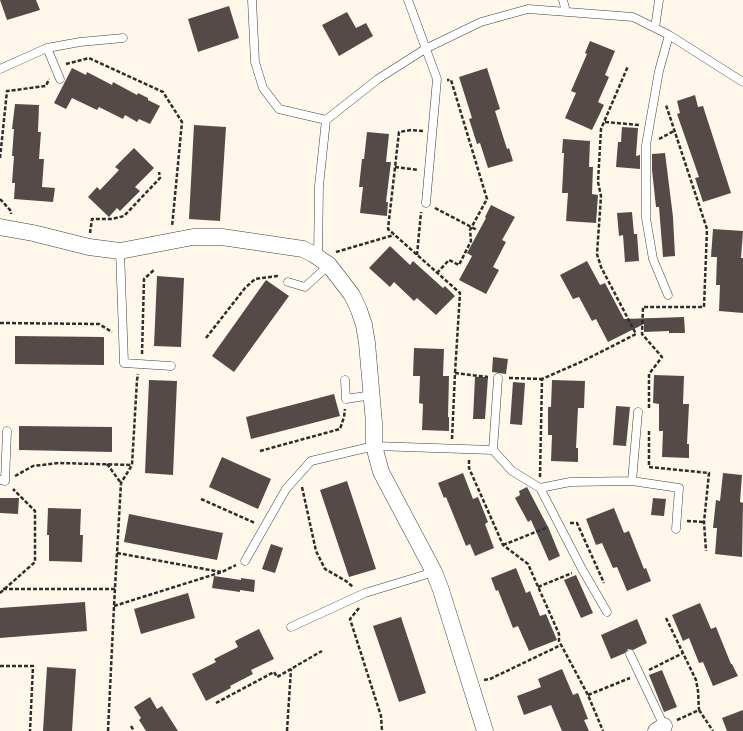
<!DOCTYPE html>
<style>
body{margin:0}
canvas{display:block;background:#fff7ea}
</style>
<canvas width="743" height="731"></canvas>
<script>
const context = document.querySelector('canvas').getContext('2d');
context.lineJoin = 'round';
function fillPath(path, color) { context.fillStyle = color; context.fill(path, 'evenodd'); }
const shape = rows => new Path2D(rows.map(r => 'M' + r).join(''));
function stroke(path, color, width, dash) { context.strokeStyle = color; context.lineWidth = width; context.lineCap = dash ? 'butt' : 'round'; context.setLineDash(dash || []); context.stroke(path); }
const building = shape([
 [0,0,36,0,40,10,7,20],
 [229,6,239,38,198,52,188,19],
 [347,12,356,28,366,23,373,36,339,56,322,25],
 [590,41,615,51,605,75,609,77,598,102,604,105,592,130,565,118,576,93,571,91,587,54,585,53],
 [72,68,86,75,87,72,112,85,113,82,137,95,138,93,148,98,148,100,160,106,150,124,139,119,137,122,125,115,123,119,99,107,97,110,72,98,66,109,54,103],
 [487,68,500,109,495,111,507,149,509,148,513,161,488,168,480,143,477,144,469,119,472,118,459,77],
 [695,95,698,107,703,106,731,193,703,202,695,178,699,177,677,114,680,113,677,101],
 [15,104,39,105,38,132,41,132,39,159,44,159,42,187,55,188,53,202,14,199,15,183,12,183,14,156,12,156,14,129,12,129],
 [194,125,226,127,220,221,189,219],
 [622,127,638,128,636,156,640,155,640,169,616,167,618,142,621,142],
 [367,132,389,134,386,162,391,162,386,202,388,202,387,216,360,213,363,187,359,187,362,159,364,159],
 [563,139,590,141,589,167,593,167,592,194,598,195,596,223,566,221,568,193,562,193,564,153,562,153],
 [134,148,154,168,135,187,140,191,120,211,117,208,109,217,88,197,97,187,100,190,119,170,115,167],
 [665,153,673,217,675,256,663,257,659,207,656,207,652,170,652,154],
 [491,205,515,217,502,240,506,242,493,267,499,270,486,294,459,280,472,256,467,253,486,218,485,217],
 [632,212,634,234,637,234,639,261,625,262,623,235,619,236,617,213],
 [713,229,743,231,741,258,743,258,743,313,719,311,720,285,716,285,717,257,711,257],
 [390,246,410,265,413,261,443,288,445,286,455,296,436,315,417,298,414,301,394,282,390,287,369,268],
 [587,261,600,285,605,283,624,319,684,317,685,333,669,333,669,331,644,332,644,324,608,342,596,319,592,321,579,297,573,299,560,275],
 [157,276,184,278,181,347,154,346],
 [266,280,289,296,234,372,212,356],
 [15,336,104,337,104,365,15,364],
 [414,348,444,349,443,376,449,376,448,417,449,417,449,431,422,430,423,404,419,403,420,376,413,376],
 [493,357,508,359,506,374,492,372],
 [654,375,684,376,683,404,689,404,687,444,689,444,689,458,662,457,663,431,659,431,659,404,653,403],
 [475,377,488,377,485,419,473,419],
 [149,380,177,381,173,475,145,473],
 [552,380,585,381,584,408,578,408,576,448,578,448,578,462,551,461,552,435,548,435,548,407,551,407],
 [513,382,525,383,522,425,510,424],
 [334,394,340,416,251,439,246,417],
 [616,406,630,407,626,446,613,445],
 [19,426,112,427,112,452,19,450],
 [222,457,271,479,258,509,209,487],
 [463,473,473,499,478,497,488,522,485,524,494,548,475,556,470,544,466,546,446,497,444,498,438,483],
 [723,473,742,475,740,502,743,503,742,557,715,554,717,528,713,528,716,500,720,501],
 [347,481,376,569,349,577,320,490],
 [527,487,549,529,560,556,549,561,531,520,528,522,515,498,520,495,519,491],
 [0,498,19,498,18,514,0,513],
 [653,498,666,499,664,516,651,515],
 [48,508,81,509,80,535,83,535,82,562,49,561,49,535,47,535],
 [614,508,624,533,629,531,644,569,646,568,651,581,627,591,617,567,613,568,602,543,596,545,586,519],
 [129,514,223,533,217,560,124,542],
 [271,544,283,548,275,573,262,569],
 [516,568,526,593,530,591,540,616,546,614,557,640,529,651,518,626,513,628,498,590,496,591,491,578],
 [576,575,593,613,581,618,564,580],
 [214,576,241,580,241,578,255,580,254,592,240,590,240,592,212,588],
 [188,593,195,618,141,634,134,609],
 [85,602,87,631,0,638,0,608],
 [700,603,711,629,716,627,731,664,732,664,738,676,713,686,703,662,699,663,689,638,683,641,672,615],
 [401,617,426,693,399,702,373,626],
 [637,619,647,643,633,650,628,649,625,653,611,659,601,635],
 [259,629,274,659,251,670,253,674,230,686,231,688,206,701,192,674,216,662,214,659,238,647,235,641],
 [47,667,76,669,72,731,43,731],
 [562,669,573,695,578,693,588,719,584,720,589,731,562,731,551,705,524,715,517,696,541,687,538,679],
 [662,670,677,707,664,712,649,675],
 [150,697,157,709,162,706,178,731,146,731,139,720,141,718,134,707],
 [743,710,743,731,727,731,722,718]
]);
const path = shape([
 [66,64,89,58,163,92,182,122,172,227],
 [605,122,639,125],
 [423,131,411,130,399,132,388,229,460,293,455,373],
 [659,139,674,131],
 [0,158,7,91,46,86,49,79],
 [395,167,418,170],
 [0,199,11,211,11,214],
 [435,208,477,230],
 [90,233,92,219,112,219,124,216,160,178,159,172],
 [336,252,394,235],
 [417,255,421,212],
 [437,273,449,260,459,265,471,241,470,230,487,199,451,80,447,80],
 [0,323,99,324,112,332],
 [206,338,245,288,255,279,277,276,279,277],
 [142,354,144,279,155,269],
 [509,378,542,379],
 [649,408,649,374,662,357,642,334,643,307,704,307,707,229,666,105],
 [649,431,649,467,709,473,704,522,706,551],
 [452,439,455,373,488,377],
 [260,451,340,429,344,417,345,409],
 [469,460,469,468,503,545,528,564,559,634,559,641,588,695,603,731],
 [107,464,121,483],
 [15,476,33,466,59,463,132,465],
 [540,477,542,379,583,361,636,334,601,267,597,254,601,196,598,182,601,129,628,66],
 [302,487,316,551,325,569,346,581,353,587],
 [201,499,255,523],
 [687,521,704,522],
 [570,523,577,523,604,583],
 [503,545,548,527],
 [117,553,221,572],
 [538,587,572,573],
 [3,589,115,589],
 [0,593,35,562,35,511,13,489],
 [114,606,222,572,236,565],
 [359,608,350,619,381,716,382,731],
 [666,618,696,680,698,691,699,710],
 [0,666,33,666,30,731],
 [649,670,683,653],
 [484,680,490,679,561,645],
 [588,695,630,678],
 [216,703,274,672,277,677,322,651],
 [677,720,699,710,713,731],
 [131,726,134,731],
 [108,731,114,606,121,483,132,465,137,380,138,374],
 [287,731,291,669]
]);
const lane = shape([
 [252,0,255,62,263,88,279,109,326,120],
 [408,0,437,79,426,203],
 [563,0,566,12],
 [655,28,659,0],
 [47,48,60,79],
 [0,69,47,48,80,42,123,38],
 [120,251,124,363,171,366],
 [318,257,319,186,326,120,378,79,425,49,481,22,528,9,633,17,669,35,743,82],
 [288,282,305,287,329,265],
 [668,295,653,259,646,218,646,145,659,71,669,35],
 [345,380,346,399,372,395],
 [493,450,498,378],
 [0,480,5,481,7,431],
 [632,481,638,412],
 [540,488,582,569,607,612],
 [245,561,286,489,311,461,374,446,493,450,512,471,540,488,570,482,632,481,679,488,676,529],
 [291,627,365,593,434,572],
 [630,654,665,728]
]);
const street = shape([
 [0,227,33,233,89,247,120,251,193,237,222,237,303,249,313,254,329,265,352,295,359,310,364,325,367,343,374,423,374,446,381,472,434,572,441,590,485,731],
 [656,731,664,726]
]);
fillPath(building, '#544b48');
stroke(lane, '#3f3f3f', 9);
stroke(street, '#3f3f3f', 17);
stroke(path, '#2e2e2e', 2.5, [4, 2]);
stroke(lane, '#fff', 8);
stroke(street, '#fff', 16);
</script>
